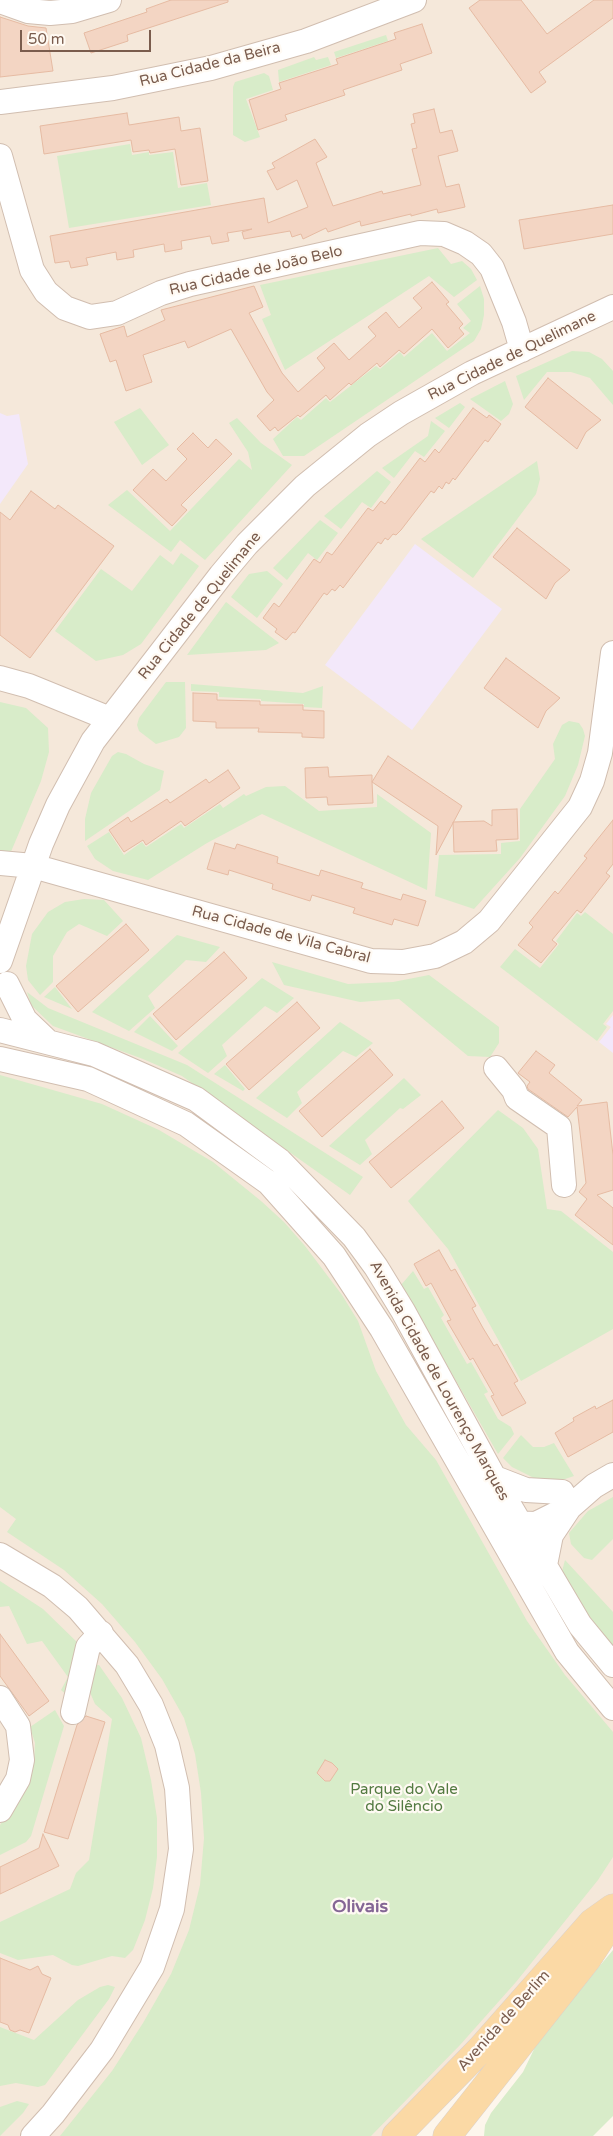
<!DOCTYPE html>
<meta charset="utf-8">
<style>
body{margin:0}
#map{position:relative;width:613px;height:2136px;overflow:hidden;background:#fdf6ec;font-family:"Varela Round",sans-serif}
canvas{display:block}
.scale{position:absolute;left:20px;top:30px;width:131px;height:22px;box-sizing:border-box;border:2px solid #7a5c4d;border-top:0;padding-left:6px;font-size:15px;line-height:18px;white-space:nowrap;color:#7a5c4d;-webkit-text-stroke:4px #fffaf3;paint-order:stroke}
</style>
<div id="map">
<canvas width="613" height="2136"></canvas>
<div class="scale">50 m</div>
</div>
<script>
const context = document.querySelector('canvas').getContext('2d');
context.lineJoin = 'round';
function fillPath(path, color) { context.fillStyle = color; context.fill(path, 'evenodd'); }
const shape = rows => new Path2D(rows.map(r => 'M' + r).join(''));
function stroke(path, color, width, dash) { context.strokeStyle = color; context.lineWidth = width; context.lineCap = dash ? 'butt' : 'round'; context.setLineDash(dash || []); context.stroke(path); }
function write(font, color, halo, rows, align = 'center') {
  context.font = font + ' "Varela Round",sans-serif'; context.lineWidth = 4.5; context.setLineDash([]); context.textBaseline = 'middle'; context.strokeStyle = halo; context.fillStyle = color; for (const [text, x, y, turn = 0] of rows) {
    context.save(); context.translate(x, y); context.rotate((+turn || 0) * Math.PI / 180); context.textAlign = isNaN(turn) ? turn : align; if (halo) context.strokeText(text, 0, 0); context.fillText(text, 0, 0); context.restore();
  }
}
const residential = shape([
 [0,0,613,0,613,1901,383,2136,0,2136]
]);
const education = shape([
 [0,413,7,416,19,414,28,464,0,504],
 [415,544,502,609,412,730,325,665],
 [613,1015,613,1053,599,1042,611,1027,606,1024]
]);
const green = shape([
 [386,35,388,41,336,58,334,52],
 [314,57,316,60,328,57,331,65,279,82,278,70],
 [264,73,269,76,273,90,246,99,260,137,245,142,233,135,233,87,235,82],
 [130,144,132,155,149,152,149,155,173,152,178,188,207,183,211,205,69,228,57,156],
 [438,248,451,264,462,261,471,269,477,280,454,297,429,276,285,370,262,319,271,315,260,285],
 [480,286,484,299,484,315,481,329,474,341,304,456,283,456,273,439,297,417,301,420,326,398,330,402,376,366,380,369,400,352,404,357,432,333,447,351,470,333,463,328,471,321,457,304],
 [572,351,589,352,602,359,613,371,613,405,590,378,571,372,547,372,524,400,516,376],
 [505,381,513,404,509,414,501,421,470,399],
 [460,403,465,407,449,428,435,418],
 [140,408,169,445,142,465,114,422],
 [237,418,261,443,292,465,205,560,180,540,171,552,108,505,127,490,170,531,239,459,252,470,248,452,229,423],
 [431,421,445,431,424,457,415,451,394,478,382,468,428,436],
 [537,461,540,479,536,494,473,578,421,539],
 [377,471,391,482,371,508,362,502,341,529,324,516],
 [320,520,338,533,317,560,308,553,287,580,273,568],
 [181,553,199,566,141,644,123,655,96,661,55,631,101,569,132,591,160,555,173,565],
 [267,571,283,584,257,618,231,597,249,574],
 [226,602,279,643,266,650,187,655],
 [166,682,185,682,186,728,179,737,156,744,139,731,137,725,139,718],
 [191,684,303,693,323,686,322,708,304,707,304,704,261,701,261,699,219,697,219,692,191,691],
 [0,702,26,708,48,728,49,752,41,781,10,854,0,851],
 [569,721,579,723,583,729,585,736,578,765,565,796,520,858,474,909,435,896,439,855,501,854,501,843,520,841,520,809,555,759,553,744,562,725],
 [118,752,126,754,144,764,164,771,160,790,85,841,85,819,91,793,112,756],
 [285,786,319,811,377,807,377,794,431,833,427,890,262,814,207,843,148,880,113,871,95,859,87,846,109,832,124,855,142,842,146,847,181,824,184,828,220,804,223,808,244,794,246,796,266,787],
 [84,899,104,900,123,921,107,936,79,924,67,932,53,956,53,982,40,995,28,980,26,966,32,934,48,912,65,902],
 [585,912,613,934,613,1011,603,1024,607,1027,597,1041,500,967,515,949,540,968,559,944,556,941,577,913,581,916],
 [177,935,220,947,206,962,186,960,148,996,155,1008,129,1031,92,1012],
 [272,962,348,984,393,982,429,975,499,1027,499,1043,490,1057,468,1056,399,999,360,1002,284,985],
 [262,978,294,998,277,1013,265,1006,222,1045,227,1056,208,1073,178,1053],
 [55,987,72,1009,44,997],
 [27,992,48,1008,187,1065,363,1177,350,1195,182,1076,143,1059,53,1026,31,1005],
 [150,1016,178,1046,172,1051,134,1032],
 [340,1022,373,1043,356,1057,343,1051,297,1092,302,1103,287,1118,256,1098],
 [225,1065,245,1089,243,1091,214,1074],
 [0,1075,102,1104,159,1130,213,1162,261,1201,284,1222,305,1246,342,1295,358,1321,376,1371,406,1425,436,1460,527,1621,565,1675,613,1732,613,1857,598,1880,516,1982,460,2045,371,2136,60,2136,112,2071,143,2023,171,1974,189,1930,200,1885,204,1838,201,1793,195,1754,184,1718,162,1679,135,1642,102,1604,64,1570,7,1532,16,1519,0,1507],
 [404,1078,421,1095,403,1109,400,1108,365,1140,372,1154,360,1165,329,1146],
 [498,1110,523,1128,538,1149,547,1209,561,1211,613,1252,613,1329,521,1381,448,1249,408,1201],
 [413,1271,424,1289,428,1287,444,1315,441,1318,467,1364,471,1362,488,1392,484,1394,498,1419,511,1427,514,1434,498,1454,401,1285],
 [521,1435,533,1447,544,1447,554,1443,574,1476,559,1481,538,1480,512,1467,503,1458],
 [613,1497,613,1539,592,1560,584,1558,571,1544,569,1533,588,1511],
 [565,1560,613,1612,613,1651,561,1575],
 [0,1581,43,1609,81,1646,69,1697,61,1690,68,1677,42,1641,27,1644,9,1606,0,1607],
 [99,1665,122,1698,141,1738,151,1780,157,1818,157,1857,153,1888,145,1920,133,1950,125,1958,112,1956,78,1966,72,1965,53,1955,18,1960,0,1953,0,1922,70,1889,76,1873,89,1860,112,1719,95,1704,85,1681,87,1666],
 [55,1710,64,1726,31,1836,26,1842,0,1855,0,1825,27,1782,34,1762,35,1743,30,1727],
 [613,1950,613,2116,593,2136,484,2136,485,2125,491,2113,523,2072,540,2037],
 [108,1985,115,1987,109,1999,45,2085,38,2087,16,2083,0,2086,0,2027,34,2040,78,2000,100,1987],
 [17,2101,29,2104,23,2113,0,2136,0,2107]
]);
const building = shape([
 [171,0,228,0,228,2,127,35,128,41,91,53,84,33,147,12,146,9,171,0],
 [480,0,521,0,547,34,594,0,613,0,613,18,539,72,546,82,531,93,469,8,480,0],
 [0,17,28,26,46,28,53,71,0,77,0,17],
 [422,24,432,53,400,64,402,70,343,90,345,95,285,115,287,120,258,130,249,100,281,89,279,83,338,64,336,59,396,39,394,33,422,24],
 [434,109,440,133,452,130,458,151,438,156,446,187,459,184,465,207,438,213,437,209,411,216,411,214,361,226,360,221,328,232,326,228,303,239,301,234,292,237,290,231,244,239,242,232,252,229,227,233,229,241,212,244,210,236,181,241,182,249,165,252,164,244,133,250,134,257,117,260,116,252,86,258,88,265,71,268,69,261,55,263,50,236,264,198,268,223,308,207,297,180,277,190,267,171,275,168,272,163,315,139,327,157,316,163,333,206,382,191,383,194,421,185,412,149,417,148,411,124,415,123,413,114,434,109],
 [127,113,129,125,179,117,181,131,200,128,208,181,181,185,175,149,150,153,149,150,133,152,131,140,44,154,40,126,127,113],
 [613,205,613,234,524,249,519,220,613,205],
 [432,282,449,302,446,304,463,324,459,328,464,334,448,348,432,329,404,354,399,350,380,367,377,363,351,385,349,383,330,400,326,395,300,417,298,415,278,431,275,427,270,431,257,416,274,400,267,392,231,329,188,348,185,341,143,355,152,382,126,391,116,360,110,362,100,334,124,326,127,337,165,320,161,310,254,286,263,307,249,313,282,373,298,392,325,368,317,358,334,343,349,360,376,336,368,327,386,312,399,328,422,308,413,298,432,282],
 [548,378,601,420,586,432,577,449,525,407,548,378],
 [473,408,487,418,489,415,501,424,488,442,485,440,455,480,453,478,449,484,446,482,442,489,439,486,434,493,431,491,401,530,396,535,393,534,388,540,385,538,381,544,378,542,343,588,340,585,335,591,332,589,327,595,324,593,295,633,293,632,286,640,275,632,277,629,263,618,274,603,279,607,314,559,320,563,327,552,332,555,368,508,373,511,381,501,385,504,420,458,425,462,435,449,439,453,473,408],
 [193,433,208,448,216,439,232,454,181,505,187,510,172,526,133,490,153,469,166,481,187,459,177,449,193,433],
 [31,491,55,509,58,505,114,546,30,658,0,635,0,512,10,520,31,491],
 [517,528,570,570,555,583,546,599,493,557,517,528],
 [506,658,560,698,546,711,538,728,484,688,506,658],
 [193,693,217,694,217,700,260,701,260,705,303,705,303,710,324,711,324,738,302,737,302,733,258,732,259,728,216,728,216,722,193,721,193,693],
 [388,756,462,806,436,855,438,826,372,782,373,803,328,805,327,797,306,798,305,768,328,767,329,777,372,775,372,782,388,756],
 [228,770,240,788,185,826,181,821,146,845,143,840,124,852,109,830,128,817,131,822,167,799,170,803,206,779,209,783,228,770],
 [517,809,518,839,496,840,497,851,454,852,453,822,484,821,492,826,492,810,517,809],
 [613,820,613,864,606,873,610,876,581,913,577,910,552,940,557,944,541,963,518,945,533,927,529,923,555,891,558,894,587,858,584,856,613,820],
 [215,843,235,849,237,844,278,857,277,863,319,876,321,870,363,883,361,888,401,900,403,894,426,901,418,926,394,919,392,925,353,913,355,908,312,895,310,901,272,889,273,884,229,870,228,875,207,869,215,843],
 [126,924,149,950,78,1012,56,986,126,924],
 [224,952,247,978,176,1040,153,1014,224,952],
 [297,1002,320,1028,249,1090,226,1064,297,1002],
 [370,1049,393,1075,322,1137,299,1111,370,1049],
 [536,1051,555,1065,549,1073,582,1100,577,1106,607,1102,613,1155,613,1190,597,1195,613,1208,613,1245,575,1215,587,1199,579,1192,586,1183,577,1107,568,1117,528,1089,527,1086,530,1082,518,1073,536,1051],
 [442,1101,464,1128,391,1188,369,1162,442,1101],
 [439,1250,451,1271,455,1269,476,1306,472,1308,483,1328,494,1346,497,1344,518,1381,514,1383,526,1403,502,1416,491,1396,494,1395,473,1358,470,1360,447,1321,451,1320,431,1283,426,1286,414,1264,439,1250],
 [613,1400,613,1432,568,1457,555,1433,574,1421,573,1418,595,1406,596,1409,613,1400],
 [0,1634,49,1701,29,1716,0,1676,0,1634],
 [86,1716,105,1722,68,1839,44,1832,77,1725,86,1716],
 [325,1760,332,1763,338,1769,330,1781,325,1781,317,1773,325,1760],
 [43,1834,59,1866,0,1894,0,1867,39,1848,43,1834],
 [0,1958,30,1970,38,1966,42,1974,51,1978,29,2033,20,2030,15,2032,10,2030,8,2025,0,2022,0,1958]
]);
const minor = shape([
 [0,1,28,11,50,13,72,11,109,0],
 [0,102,113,88,211,68,306,41,414,0],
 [0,156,32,270,46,292,65,308,90,317,117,313,161,293,190,284,420,233,444,234,465,243,481,254,492,268,514,322,522,350],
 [0,678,29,686,110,719],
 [0,863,33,866,371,961,403,962,435,956,464,942,489,921,580,807,592,781,600,753,613,653],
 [0,961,41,844,58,805,93,741,221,575,247,544,305,486,368,435,401,413,472,373,613,307],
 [7,984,25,1020,47,1041],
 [0,1030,94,1054,196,1099,280,1161,354,1237,376,1267,403,1311,508,1503,580,1625,613,1665],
 [0,1059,88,1079,186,1124,269,1183,334,1256,382,1329,567,1652,613,1708],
 [496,1068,514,1090,517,1098,559,1127,564,1185],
 [495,1478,526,1490,562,1492],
 [508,1523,536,1524,570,1507,594,1486,613,1475],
 [0,1555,52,1586,78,1608,127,1665,151,1705,167,1745,177,1788,181,1849,172,1909,152,1967,102,2050,53,2114,33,2136],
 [545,1565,551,1535,569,1508],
 [0,1698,18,1726,22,1760,18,1779,0,1810],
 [73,1712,88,1647,101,1633]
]);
const major = shape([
 [396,2136,480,2050,592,1923,613,1908],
 [447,2136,587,1959,608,1927]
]);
const streetNames = [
 ["Rua Cidade da Beira",210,65,-14],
 ["Rua Cidade de João Belo",256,271,-13],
 ["Rua Cidade de Quelimane",512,356,-26],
 ["Rua Cidade de Quelimane",200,606,-51],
 ["Rua Cidade de Vila Cabral",281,935,15],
 ["Avenida Cidade de Lourenço Marques",439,1381,61],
 ["Avenida de Berlim",504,2021,-48]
];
const parkNames = [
 ["Parque do Vale",404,1790],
 ["do Silêncio",404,1807]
];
const quarterNames = [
 ["Olivais",360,1907]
];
fillPath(residential, '#f5e8da');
fillPath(education, '#f3e8fa');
fillPath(green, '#d8ecc9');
fillPath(building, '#f3d5c3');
stroke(building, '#e6bba3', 1);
stroke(minor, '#d1beb0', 26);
stroke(major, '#dad1cd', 29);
stroke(minor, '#fff', 24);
stroke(major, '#fbd9a5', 28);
write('15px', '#7a5c4d', '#fffaf3', streetNames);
write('15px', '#537a41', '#fffaf3', parkNames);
write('bold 18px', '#846695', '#fffaf3', quarterNames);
</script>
